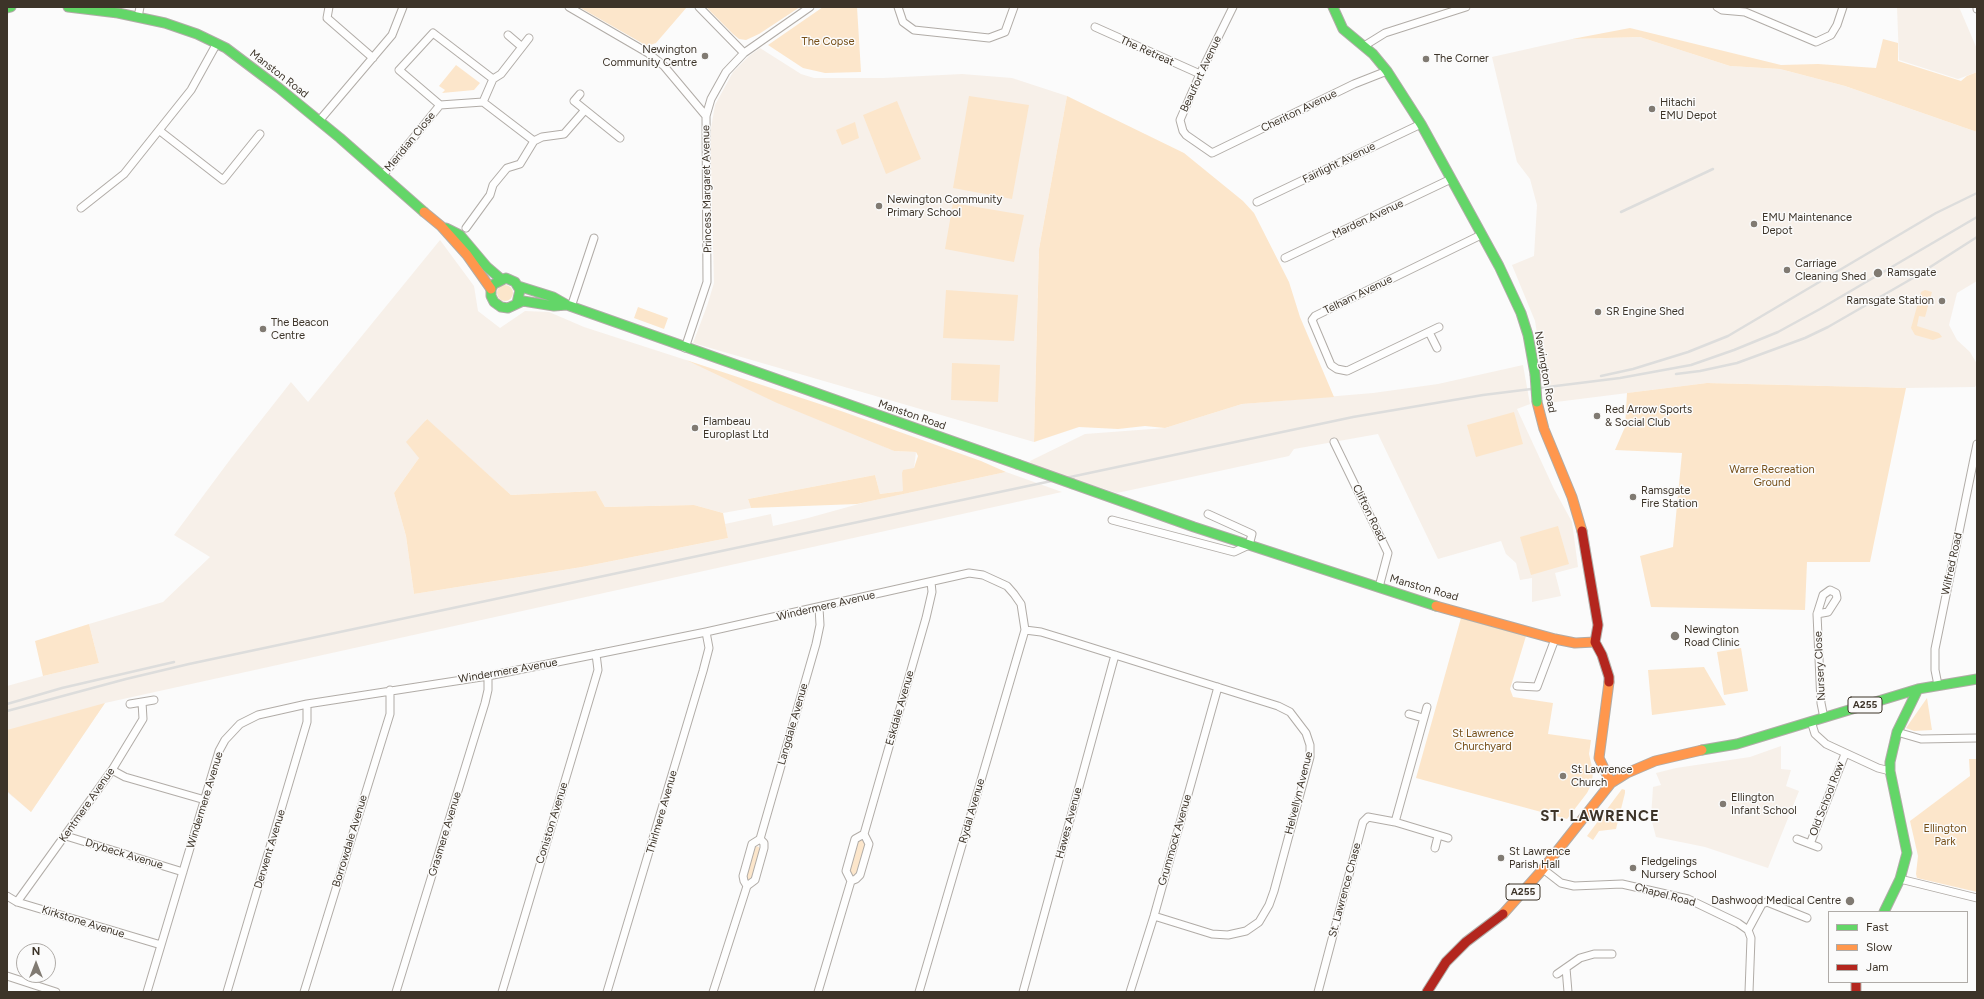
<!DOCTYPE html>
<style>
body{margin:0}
#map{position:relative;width:1984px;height:999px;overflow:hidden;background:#fbfbfb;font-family:Figtree,sans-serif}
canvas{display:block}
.frame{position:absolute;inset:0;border:8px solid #3d3429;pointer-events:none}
.legend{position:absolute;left:1828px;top:911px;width:140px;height:72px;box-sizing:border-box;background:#fbfbfb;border:1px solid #afaba7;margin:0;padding:5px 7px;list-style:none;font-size:12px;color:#3d3429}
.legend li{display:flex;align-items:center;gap:8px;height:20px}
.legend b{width:20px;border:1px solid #afaba7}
.north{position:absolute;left:16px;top:943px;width:40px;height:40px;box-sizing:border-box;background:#fbfbfb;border:1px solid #afaba7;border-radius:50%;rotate:0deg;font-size:11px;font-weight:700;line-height:16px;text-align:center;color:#3d3429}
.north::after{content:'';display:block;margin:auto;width:14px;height:18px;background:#807a72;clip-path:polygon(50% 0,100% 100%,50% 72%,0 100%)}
</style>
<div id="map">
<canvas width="1984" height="999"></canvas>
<div class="frame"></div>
<ul class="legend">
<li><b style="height:5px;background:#63d668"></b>Fast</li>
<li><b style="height:5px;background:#ff974d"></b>Slow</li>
<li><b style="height:5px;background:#b3261e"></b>Jam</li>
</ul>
<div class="north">N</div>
</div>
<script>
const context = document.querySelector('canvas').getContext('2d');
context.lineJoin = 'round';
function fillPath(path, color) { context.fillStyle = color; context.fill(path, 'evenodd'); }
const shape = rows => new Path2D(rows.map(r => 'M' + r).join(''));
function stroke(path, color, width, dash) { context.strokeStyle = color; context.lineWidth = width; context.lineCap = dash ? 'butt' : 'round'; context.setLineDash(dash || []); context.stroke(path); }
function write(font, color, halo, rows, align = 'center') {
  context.font = font + ' Figtree,sans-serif'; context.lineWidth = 3; context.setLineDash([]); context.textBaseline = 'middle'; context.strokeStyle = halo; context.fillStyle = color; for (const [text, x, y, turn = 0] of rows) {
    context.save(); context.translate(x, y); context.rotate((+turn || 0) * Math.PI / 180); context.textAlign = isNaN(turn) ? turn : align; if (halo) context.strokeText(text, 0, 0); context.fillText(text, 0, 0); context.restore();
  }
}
const built = shape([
 [1897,7,1959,7,1977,49,1977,72,1958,79,1899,60],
 [1640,37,1730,66,1780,69,1845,86,1977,132,1977,281,1957,293,1949,325,1957,340,1970,352,1977,364,1977,383,1975,387,1906,388,1707,383,1548,403,1535,321,1512,265,1534,256,1537,205,1530,179,1517,162,1492,57,1572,39],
 [760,48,801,74,814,78,883,78,962,74,1012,78,1067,96,1039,249,1034,442,693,343,707,306,714,283,710,134,715,105,733,72,749,56],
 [440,240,474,286,478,311,500,328,525,311,549,312,584,327,686,360,894,451,916,452,914,468,903,491,880,494,875,475,748,499,751,508,723,513,694,505,605,507,596,491,511,495,426,419,419,458,394,493,406,536,414,594,582,567,728,538,725,524,771,514,773,526,808,518,866,502,1006,472,1062,492,105,703,31,812,7,792,7,686,43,676,99,663,89,624,163,602,210,557,174,535,232,457,291,382,308,402],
 [1523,365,1530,404,1517,409,1554,489,1572,522,1578,567,1555,573,1561,596,1532,602,1532,578,1520,580,1516,563,1506,554,1501,541,1438,559,1378,434,1294,449,1289,456,1117,493,1031,465,1030,461,1085,434,1165,428,1242,404,1373,393,1438,384],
 [1781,746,1781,769,1791,770,1786,786,1799,791,1768,868,1705,847,1656,837,1651,818,1653,787,1661,785,1656,773,1676,768,1750,757]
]);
const green = shape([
 [579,7,687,7,656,43,647,46],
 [706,7,800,7,759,34,746,40,739,39,733,34],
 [823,7,857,7,861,72,825,73,803,68,768,45],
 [1630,28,1781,65,1818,64,1876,68,1883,39,1898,43,1898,61,1961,81,1967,76,1977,72,1977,132,1845,86,1780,69,1730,66,1640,37,1572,39],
 [456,65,480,83,474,90,442,93,445,90,439,86],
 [969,96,1029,105,1012,199,953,188],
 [1067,96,1184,153,1243,201,1254,213,1289,282,1300,317,1334,397,1242,404,1165,428,1145,426,1118,429,1079,427,1034,442,1039,249],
 [897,101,921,159,886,174,863,115],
 [855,122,859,138,842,145,836,130],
 [953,203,1024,215,1014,262,945,249],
 '497 293a8 8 0 1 1 16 0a8 8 0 1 1-16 0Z',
 [946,290,1018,295,1014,341,943,338],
 [1925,290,1932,292,1925,317,1919,316,1917,326,1939,333,1942,337,1933,340,1915,335,1911,328,1921,292],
 [638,307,668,318,664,329,634,318],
 [686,360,841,411,981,461,1006,472,857,504,751,508,748,499,875,475,880,494,903,491,902,473,903,470,914,468,918,456,916,452,894,451,777,403],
 [952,363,1000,365,998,402,951,400],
 [1707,383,1906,388,1870,562,1807,562,1805,610,1651,607,1640,556,1673,547,1682,453,1615,450,1625,427,1627,393],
 [1514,412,1523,444,1476,457,1467,425],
 [427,419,511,495,596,491,605,507,694,505,723,513,728,538,582,567,414,594,406,536,394,493,419,458,406,442],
 [1558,526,1569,564,1531,575,1520,537],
 [1461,618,1526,636,1510,689,1513,697,1553,703,1548,734,1591,740,1589,754,1593,771,1592,783,1587,793,1567,819,1416,778],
 [89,624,99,663,43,676,35,641],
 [1741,648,1748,691,1724,695,1717,652],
 [1704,667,1726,705,1652,715,1648,670],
 [1927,698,1932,730,1914,731,1906,728],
 [105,703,31,812,7,791,7,730],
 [1969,759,1977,759,1977,892,1917,878,1916,874,1918,856,1910,821,1970,776],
 [1622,789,1625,790,1625,793,1616,829,1599,831,1593,840,1587,836],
 [863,840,865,844,857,874,851,876,849,872,858,841],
 [756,846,759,847,760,850,752,879,749,880,746,878,754,848]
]);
const street = shape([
 [329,7,327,18,373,58],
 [569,7,648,53,664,66,706,116],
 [699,7,744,53],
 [898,7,903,22,914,30,989,38,1005,32,1014,7],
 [1233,7,1200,74,1180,120,1183,131,1186,135,1212,153,1354,84,1387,71],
 [1717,7,1722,10,1745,12,1816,42,1831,35,1837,25,1843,7],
 [1977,9,1977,8],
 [138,17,140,7],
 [1095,27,1200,74],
 [508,35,522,47],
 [1364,46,1385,33,1466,7],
 [580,94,574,101,620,138],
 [483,102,493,79,501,74,529,38],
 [440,105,399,70,433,33,493,79],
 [319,121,392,35,403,7],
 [160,131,223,180,260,134],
 [534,141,542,137,564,134,585,110],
 [384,174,440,105,483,102,534,141,520,164,507,168,493,185,490,195,466,228],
 [1257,202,1421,124],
 [81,208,124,174,191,90,217,43],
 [1285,258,1451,179],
 [571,307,594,238],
 [1439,327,1347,371,1337,369,1331,365,1312,320,1315,316,1481,235],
 [1429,332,1437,348],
 [685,348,707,282,706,116,711,99,726,72,744,53,810,7],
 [1334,442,1388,553,1379,587],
 [1112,520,1234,552,1249,545,1252,534,1208,514],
 [1817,614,1828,612,1837,598,1836,593,1830,590,1823,595,1817,614,1821,703,1824,718],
 [1025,630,1041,632,1064,639,1278,706,1290,712,1306,733,1310,745,1310,757,1274,891,1269,905,1259,922,1246,931,1228,935,1212,934,1154,916],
 [1938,685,1935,670,1935,649,1977,444],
 [1517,686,1537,687,1555,639],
 [130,704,154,700],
 [1409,714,1423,718],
 [1811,721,1815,734,1826,744,1878,768,1890,771],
 [1897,732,1921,739,1977,738],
 [112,770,125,777,205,800],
 [1395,822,1427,707],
 [864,834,926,618,932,592,931,582],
 [864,834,869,844,860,875,856,879,851,881,846,871,855,839,864,834],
 [66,836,183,872],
 [760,839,816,644,820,625,819,607],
 [760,839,764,843,764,848,755,880,747,886,744,881,743,876,752,844,760,839],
 [1797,839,1818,847],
 [1810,844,1845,754],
 [1435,848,1438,836],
 [1543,869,1561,883,1574,886,1622,884,1688,899,1738,923,1748,930,1751,938,1749,992],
 [1900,879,1977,898],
 [7,896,17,902,161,945],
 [17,902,112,770,143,719,142,702],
 [1748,930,1762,904,1767,902,1807,918],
 [1566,968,1568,992],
 [1557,974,1580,958,1594,954,1612,954],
 [7,976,56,992],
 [147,992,219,751,225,740,240,724,258,715,307,704,488,676,706,632,969,573,983,575,1007,586,1014,594,1021,604,1025,630,919,992],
 [227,992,307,722,307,704],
 [304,992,390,714,390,690],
 [396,992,485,703,488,690,488,676],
 [502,992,593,687,598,670,596,654],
 [607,992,703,671,709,648,706,632],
 [713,992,747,886],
 [818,992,851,881],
 [1023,992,1115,655],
 [1130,992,1154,916,1218,687],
 [1318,992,1363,822,1368,817,1395,822,1448,838]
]);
const fast = shape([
 [68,7,118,13,165,23,197,34,226,48,279,88,340,138,424,212],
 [1333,7,1343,29,1373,54,1387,71,1421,124,1459,193,1499,266,1521,313,1528,335,1535,374],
 [7,8,11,7],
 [446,228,460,235,487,267,501,279],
 [518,286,553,297,567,305,1017,464],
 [517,303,520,290,515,282,506,278,494,284,491,289,491,296,494,302,501,307,508,308,523,301,554,306,567,305],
 [1073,484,1194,527,1436,606],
 [1702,750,1737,744,1918,689,1977,679],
 [1884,912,1900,879,1907,853,1890,771,1890,762,1897,732,1918,689]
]);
const slow = shape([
 [424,212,441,226,467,255,491,289],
 [1537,402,1544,429,1572,497,1582,531],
 [1436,606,1555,639,1575,643,1595,642],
 [1609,682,1599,758,1611,783],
 [1503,914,1543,869,1611,783,1627,773,1655,761,1702,750]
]);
const jam = shape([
 [1582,531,1598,625,1595,642,1602,655,1609,677,1609,682],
 [1856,982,1856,992],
 [1427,992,1446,962,1466,942,1503,914]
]);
const rail = shape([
 [1621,212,1713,169],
 [1676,374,1700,371,1737,363,1805,338,1828,327,1913,278,1977,237],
 [1601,376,1633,369,1688,352,1728,336,1936,213,1977,193],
 [7,704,62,688,174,662],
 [7,711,126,679,189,664,1353,417,1483,395,1620,378,1691,365,1734,350,1778,332,1820,309,1977,217]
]);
const fastBridge = shape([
 [1535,374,1537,402],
 [1017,464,1073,484]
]);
const markers = [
 [705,56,4,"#807a72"],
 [1426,59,4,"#807a72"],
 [1652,109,4,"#807a72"],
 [879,206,4,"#807a72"],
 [1754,224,4,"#807a72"],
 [1787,270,4,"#807a72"],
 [1878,273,5,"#807a72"],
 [1942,301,4,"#807a72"],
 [1598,312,4,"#807a72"],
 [263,329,4,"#807a72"],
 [1597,416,4,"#807a72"],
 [695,428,4,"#807a72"],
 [1633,497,4,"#807a72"],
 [1675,636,5,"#807a72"],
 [1563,776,4,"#807a72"],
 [1723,804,4,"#807a72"],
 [1501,858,4,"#807a72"],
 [1633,868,4,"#807a72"],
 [1850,901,5,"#807a72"]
];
const shields = [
 [1865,705,34],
 [1523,892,34]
];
const shieldNames = [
 ["A255",1865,705],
 ["A255",1523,892]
];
const parkNames = [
 ["The Copse",828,42],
 ["Warre Recreation",1772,470],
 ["Ground",1772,483],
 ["St Lawrence",1483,734],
 ["Churchyard",1483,747],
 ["Ellington",1945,829],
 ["Park",1945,842]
];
const poiNames = [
 ["Newington",697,50,"right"],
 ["Community Centre",697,63,"right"],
 ["The Corner",1434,59],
 ["Hitachi",1660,103],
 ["EMU Depot",1660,116],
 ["Newington Community",887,200],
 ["Primary School",887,213],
 ["EMU Maintenance",1762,218],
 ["Depot",1762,231],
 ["Carriage",1795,264],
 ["Cleaning Shed",1795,277],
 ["Ramsgate",1887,273],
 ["Ramsgate Station",1934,301,"right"],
 ["SR Engine Shed",1606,312],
 ["The Beacon",271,323],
 ["Centre",271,336],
 ["Red Arrow Sports",1605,410],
 ["& Social Club",1605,423],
 ["Flambeau",703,422],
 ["Europlast Ltd",703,435],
 ["Ramsgate",1641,491],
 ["Fire Station",1641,504],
 ["Newington",1684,630],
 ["Road Clinic",1684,643],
 ["St Lawrence",1571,770],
 ["Church",1571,783],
 ["Ellington",1731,798],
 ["Infant School",1731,811],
 ["St Lawrence",1509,852],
 ["Parish Hall",1509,865],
 ["Fledgelings",1641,862],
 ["Nursery School",1641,875],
 ["Dashwood Medical Centre",1841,901,"right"]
];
const streetNames = [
 ["The Retreat",1147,51,24],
 ["Manston Road",279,74,38],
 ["Beaufort Avenue",1201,74,-65],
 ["Cheriton Avenue",1299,111,-26],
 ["Meridian Close",410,142,-51],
 ["Fairlight Avenue",1339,163,-26],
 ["Princess Margaret Avenue",707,189,-91],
 ["Marden Avenue",1368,219,-25],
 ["Telham Avenue",1358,295,-26],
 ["Newington Road",1545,372,80],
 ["Manston Road",912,415,19],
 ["Clifton Road",1369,513,64],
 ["Wilfred Road",1952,564,-78],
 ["Manston Road",1424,588,16],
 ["Windermere Avenue",826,606,-13],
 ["Nursery Close",1820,666,-93],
 ["Windermere Avenue",508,671,-10],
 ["Eskdale Avenue",900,708,-74],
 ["Langdale Avenue",793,724,-74],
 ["Helvellyn Avenue",1299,793,-76],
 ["Old School Row",1827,799,-69],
 ["Windermere Avenue",205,800,-73],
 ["Kentmere Avenue",87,805,-55],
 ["Rydal Avenue",972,811,-74],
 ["Thirlmere Avenue",662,812,-74],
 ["Coniston Avenue",552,823,-73],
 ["Hawes Avenue",1069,823,-75],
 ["Grasmere Avenue",445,834,-73],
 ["Grummock Avenue",1175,840,-74],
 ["Borrowdale Avenue",350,841,-73],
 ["Derwent Avenue",270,849,-73],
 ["Drybeck Avenue",124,854,17],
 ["St. Lawrence Chase",1345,890,-75],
 ["Chapel Road",1665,895,15],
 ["Kirkstone Avenue",83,922,17]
];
const districtNames = [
 ["ST. LAWRENCE",1600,817]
];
fillPath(built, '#f7f0e9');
fillPath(green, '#fce6cb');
stroke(street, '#b1aca7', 9);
stroke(fast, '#b1aca7', 11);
stroke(slow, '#b1aca7', 11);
stroke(jam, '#b1aca7', 11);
stroke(street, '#fefefe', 7);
stroke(fast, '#63d668', 9);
stroke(slow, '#ff974d', 9);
stroke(jam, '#b3261e', 9);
stroke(rail, '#dddddc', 2.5);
stroke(fastBridge, '#b1aca7', 11, []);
stroke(fastBridge, '#63d668', 9);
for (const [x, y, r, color] of markers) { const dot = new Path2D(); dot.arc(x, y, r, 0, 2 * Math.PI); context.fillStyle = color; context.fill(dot); stroke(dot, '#fbfbfb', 1.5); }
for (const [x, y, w] of shields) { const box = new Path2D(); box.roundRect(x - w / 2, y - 8, w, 16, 3); context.fillStyle = '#fbfbfb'; context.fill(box); stroke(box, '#3d3429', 1); }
write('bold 10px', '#3d3429', null, shieldNames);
write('11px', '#764f18', '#fbfbfb', parkNames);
write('11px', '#3d3429', '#fbfbfb', poiNames, 'left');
write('11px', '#3d3429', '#fbfbfb', streetNames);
context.letterSpacing = '1px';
write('bold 15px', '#3d3429', '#fbfbfb', districtNames);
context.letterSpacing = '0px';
</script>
